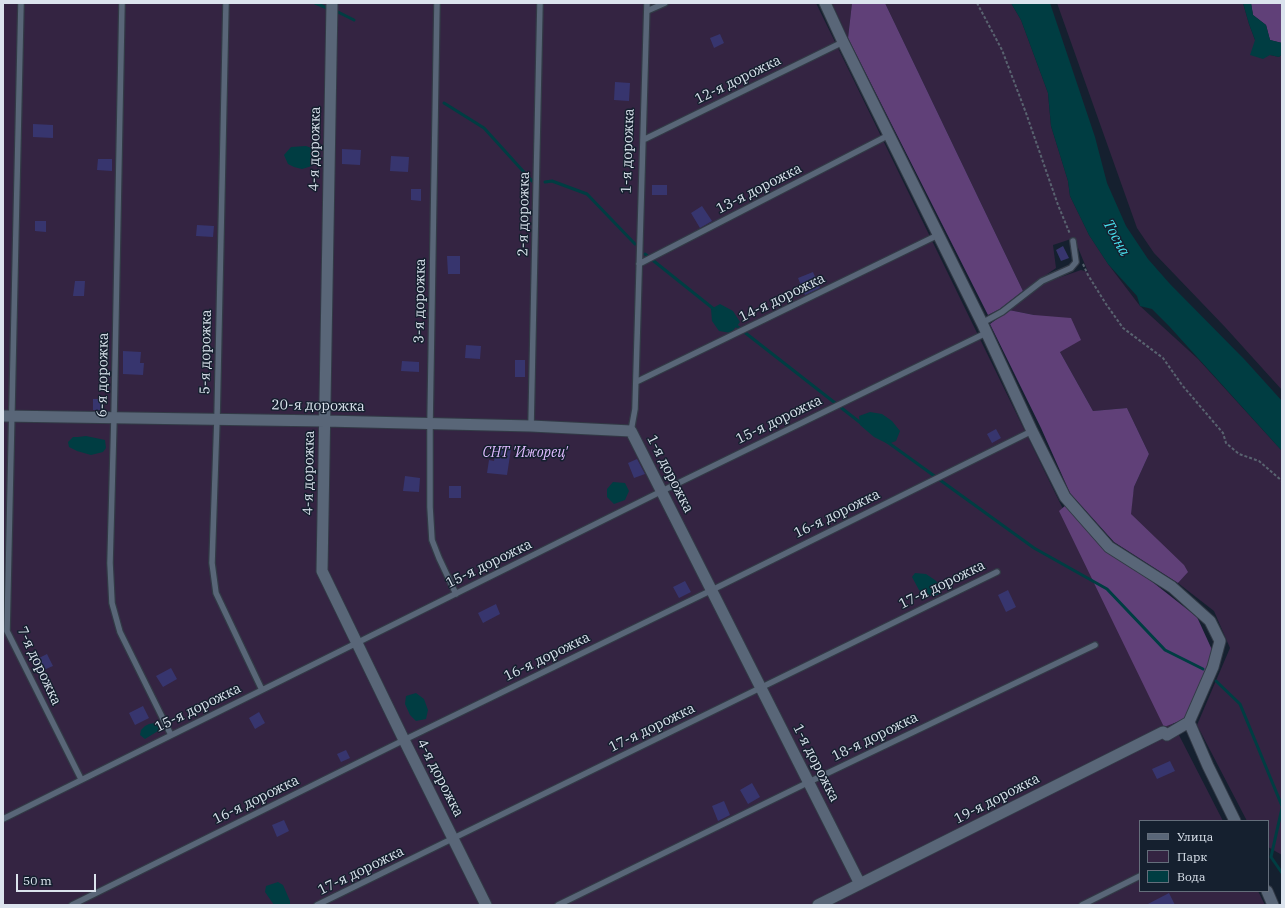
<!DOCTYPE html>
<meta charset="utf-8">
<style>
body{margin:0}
#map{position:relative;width:1285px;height:908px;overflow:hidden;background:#15202f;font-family:"IBM Plex Serif",serif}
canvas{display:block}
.frame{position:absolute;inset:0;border:4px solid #dbe3ed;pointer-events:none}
.legend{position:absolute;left:1139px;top:820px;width:130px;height:72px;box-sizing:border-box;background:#15202f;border:1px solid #646e7b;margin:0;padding:5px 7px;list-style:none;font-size:12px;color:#dbe3ed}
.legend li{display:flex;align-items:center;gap:8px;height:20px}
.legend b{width:20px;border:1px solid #646e7b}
.scale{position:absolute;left:16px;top:874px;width:80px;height:18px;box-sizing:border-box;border:2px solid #dbe3ed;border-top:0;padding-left:5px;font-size:12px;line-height:14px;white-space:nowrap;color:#dbe3ed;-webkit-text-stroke:3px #15202f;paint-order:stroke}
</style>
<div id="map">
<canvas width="1285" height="908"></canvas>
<div class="frame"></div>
<ul class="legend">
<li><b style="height:5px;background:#596678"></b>Улица</li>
<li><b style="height:11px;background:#342442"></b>Парк</li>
<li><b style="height:11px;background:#003d42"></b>Вода</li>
</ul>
<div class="scale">50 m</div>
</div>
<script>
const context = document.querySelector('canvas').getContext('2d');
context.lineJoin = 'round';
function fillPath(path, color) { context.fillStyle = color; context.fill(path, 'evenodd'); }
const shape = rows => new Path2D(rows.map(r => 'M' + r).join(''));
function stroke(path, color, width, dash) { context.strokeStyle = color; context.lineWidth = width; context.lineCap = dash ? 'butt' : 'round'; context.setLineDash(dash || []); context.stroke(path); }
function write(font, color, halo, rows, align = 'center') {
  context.font = font + ' "IBM Plex Serif",serif'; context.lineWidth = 3; context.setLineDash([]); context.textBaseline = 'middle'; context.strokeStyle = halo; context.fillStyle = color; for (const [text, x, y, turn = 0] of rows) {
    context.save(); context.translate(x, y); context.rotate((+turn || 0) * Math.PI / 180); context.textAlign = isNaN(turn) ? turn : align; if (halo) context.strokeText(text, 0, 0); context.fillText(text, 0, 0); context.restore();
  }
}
const green = shape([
 [3,3,816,3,1059,501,1223,821,1140,821,1140,891,1258,891,1265,905,3,905],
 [832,3,852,3,848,38],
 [885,3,1011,3,1021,20,1048,93,1051,126,1068,181,1070,196,1089,235,1108,264,1140,306,1198,359,1282,451,1282,855,1268,847,1268,821,1247,821,1197,725,1230,648,1214,611,1178,583,1187,572,1130,514,1134,487,1149,454,1127,408,1093,411,1060,352,1034,315,1009,310,1044,283,1081,270,1088,272,1074,238,1053,245,1056,268,1023,291],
 [1057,3,1243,3,1249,24,1255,40,1270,55,1279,57,1282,54,1282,390,1225,327,1154,253,1137,228]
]);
const forest = shape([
 [852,3,885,3,1023,291,1000,309,988,315,848,38],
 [1251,3,1282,3,1282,43,1270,40,1266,25,1253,15],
 [1009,310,1034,315,1071,318,1081,340,1060,352,1093,411,1127,408,1149,454,1134,487,1131,514,1184,565,1188,572,1178,583,1114,542,1070,493,1041,428,990,324],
 [1066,505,1106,550,1150,580,1197,617,1213,652,1185,719,1164,727,1059,511]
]);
const water = shape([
 [1011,3,1050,3,1095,137,1107,183,1126,226,1148,259,1170,284,1245,360,1282,401,1282,451,1169,326,1152,309,1140,306,1137,296,1108,264,1089,235,1070,196,1068,181,1051,126,1048,93,1021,20],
 [1243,3,1251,3,1253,15,1266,25,1270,40,1282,43,1282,54,1279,57,1270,55,1263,59,1250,55,1255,40,1249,24],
 [306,146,317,150,317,156,312,166,302,169,294,167,288,164,284,155,291,147],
 [720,304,733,311,740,322,731,333,719,331,712,321,711,309],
 [870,412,882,414,892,421,900,431,896,441,888,444,874,437,860,425,859,416],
 [86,436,105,440,106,448,103,452,91,455,77,451,69,447,68,442,73,437,78,437],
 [613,482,625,483,629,491,625,500,614,504,607,497,607,489],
 [915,573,926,574,935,580,942,587,938,595,927,596,919,590,912,577],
 [416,693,424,699,428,710,426,719,416,721,410,715,405,704,406,696],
 [155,723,160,726,158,731,145,739,140,735,141,730,145,726,149,724],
 [278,882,283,885,290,901,290,905,274,905,265,892,266,886]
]);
const stream = shape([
 [315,3,327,8],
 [338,12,354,20],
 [444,103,484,128,532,181],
 [545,182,552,181,587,194,635,244],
 [645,254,715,310],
 [734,324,862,424],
 [886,441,1034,548,1107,589,1165,650,1203,669],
 [1216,681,1240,704,1282,806],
 [1282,808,1271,857,1282,873]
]);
const building = shape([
 [720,34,724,43,714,48,710,38],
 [615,82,630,83,629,101,614,100],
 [33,124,53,125,53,138,33,137],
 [342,149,361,150,360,165,342,164],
 [391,156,409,157,408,172,390,171],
 [98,159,112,159,112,171,97,170],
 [652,185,667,185,667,195,652,195],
 [411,189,421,189,421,201,411,200],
 [702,206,712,221,700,228,691,213],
 [35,221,46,221,46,232,35,231],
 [197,225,214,226,213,237,196,236],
 [1063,246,1069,258,1061,261,1056,250],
 [447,256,460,256,460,274,448,274],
 [813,272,820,288,805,295,798,278],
 [75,281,85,281,84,296,73,296],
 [466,345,481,346,480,359,465,358],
 [123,351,141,352,140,363,144,363,143,375,123,374],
 [515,360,525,360,525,377,515,377],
 [402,361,419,362,419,372,401,371],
 [93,399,104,399,103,410,93,410],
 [996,429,1001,438,992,443,987,434],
 [496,447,511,449,507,475,487,473,489,460,494,461],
 [637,459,645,474,634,478,628,463],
 [405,476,420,478,419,492,403,491],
 [449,486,461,486,461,498,449,498],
 [685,581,691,592,679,598,673,587],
 [1008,590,1016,607,1006,612,998,595],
 [496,604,500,614,483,623,478,613],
 [47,654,53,666,39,672,33,661],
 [171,668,177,679,163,687,156,676],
 [143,706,149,718,135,725,129,713],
 [259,712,265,723,255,729,249,718],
 [346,750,350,758,341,762,337,754],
 [1170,761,1175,771,1157,779,1152,769],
 [752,783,760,797,748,804,740,790],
 [724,801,730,815,718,821,712,806],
 [284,820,289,831,277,837,272,825],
 [1169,893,1175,905,1146,905]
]);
const path = shape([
 [977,3,1002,50,1026,113,1058,205,1070,234],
 [1083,264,1088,275,1106,304,1123,328,1163,358,1182,385,1223,433,1226,443,1239,454,1259,461,1282,481]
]);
const service = shape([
 [21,3,7,631,81,779],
 [122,3,114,418,110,563,112,603,120,632,171,735],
 [226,3,217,419,212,563,216,593,262,690],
 [437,3,430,424,430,507,432,540,439,558,456,594],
 [647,11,665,3],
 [643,140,843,42],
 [639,264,889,135],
 [982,323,1002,312,1042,281,1071,268,1076,262,1073,241],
 [636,382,938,235],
 [531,426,540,3],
 [631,431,635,409,647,3],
 [3,819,662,491,986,333],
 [72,905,404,740,712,590,1032,431],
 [317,905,997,572],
 [558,905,809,782,1095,645],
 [1082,905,1140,876]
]);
const minor = shape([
 [332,3,322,571,404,740,486,905],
 [825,3,843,42,982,323,1032,431,1065,497,1109,547,1172,587,1210,621,1220,641,1213,667,1189,722,1208,766,1235,821],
 [3,416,325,421,531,426,631,431,860,884],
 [1267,891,1273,905],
 [818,905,1163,732,1167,735,1189,722]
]);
const streetNames = [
 ["12-я дорожка",738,80,-26],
 ["4-я дорожка",315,149,-89],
 ["1-я дорожка",628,151,-88],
 ["13-я дорожка",759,189,-27],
 ["2-я дорожка",524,214,-89],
 ["14-я дорожка",782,298,-26],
 ["3-я дорожка",420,301,-89],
 ["5-я дорожка",206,352,-89],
 ["6-я дорожка",103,375,-89],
 ["20-я дорожка",318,406,1],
 ["15-я дорожка",779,420,-26],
 ["4-я дорожка",309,473,-89],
 ["1-я дорожка",670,474,63],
 ["16-я дорожка",837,514,-26],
 ["15-я дорожка",489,564,-26],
 ["17-я дорожка",942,585,-26],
 ["16-я дорожка",547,657,-26],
 ["7-я дорожка",39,666,65],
 ["15-я дорожка",198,708,-26],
 ["17-я дорожка",652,728,-26],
 ["18-я дорожка",875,737,-26],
 ["1-я дорожка",816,763,63],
 ["4-я дорожка",440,778,63],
 ["19-я дорожка",997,799,-27],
 ["16-я дорожка",256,800,-26],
 ["17-я дорожка",361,871,-26]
];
const parkNames = [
 ["СНТ 'Ижорец'",525,453]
];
const waterNames = [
 ["Тосна",1116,238,61]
];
fillPath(green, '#342442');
fillPath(forest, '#604078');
fillPath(water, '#003d42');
stroke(stream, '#003d42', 3);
fillPath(building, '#37356e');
stroke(service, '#323a46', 8);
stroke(minor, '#323a46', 13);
stroke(path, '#596370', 2, [3, 2]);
stroke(service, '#596678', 5.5);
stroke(minor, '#596678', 11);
write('14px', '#dbe3ed', '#15202f', streetNames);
write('italic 14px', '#e0bbff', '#15202f', parkNames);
write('italic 15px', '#48e1ed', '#15202f', waterNames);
</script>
